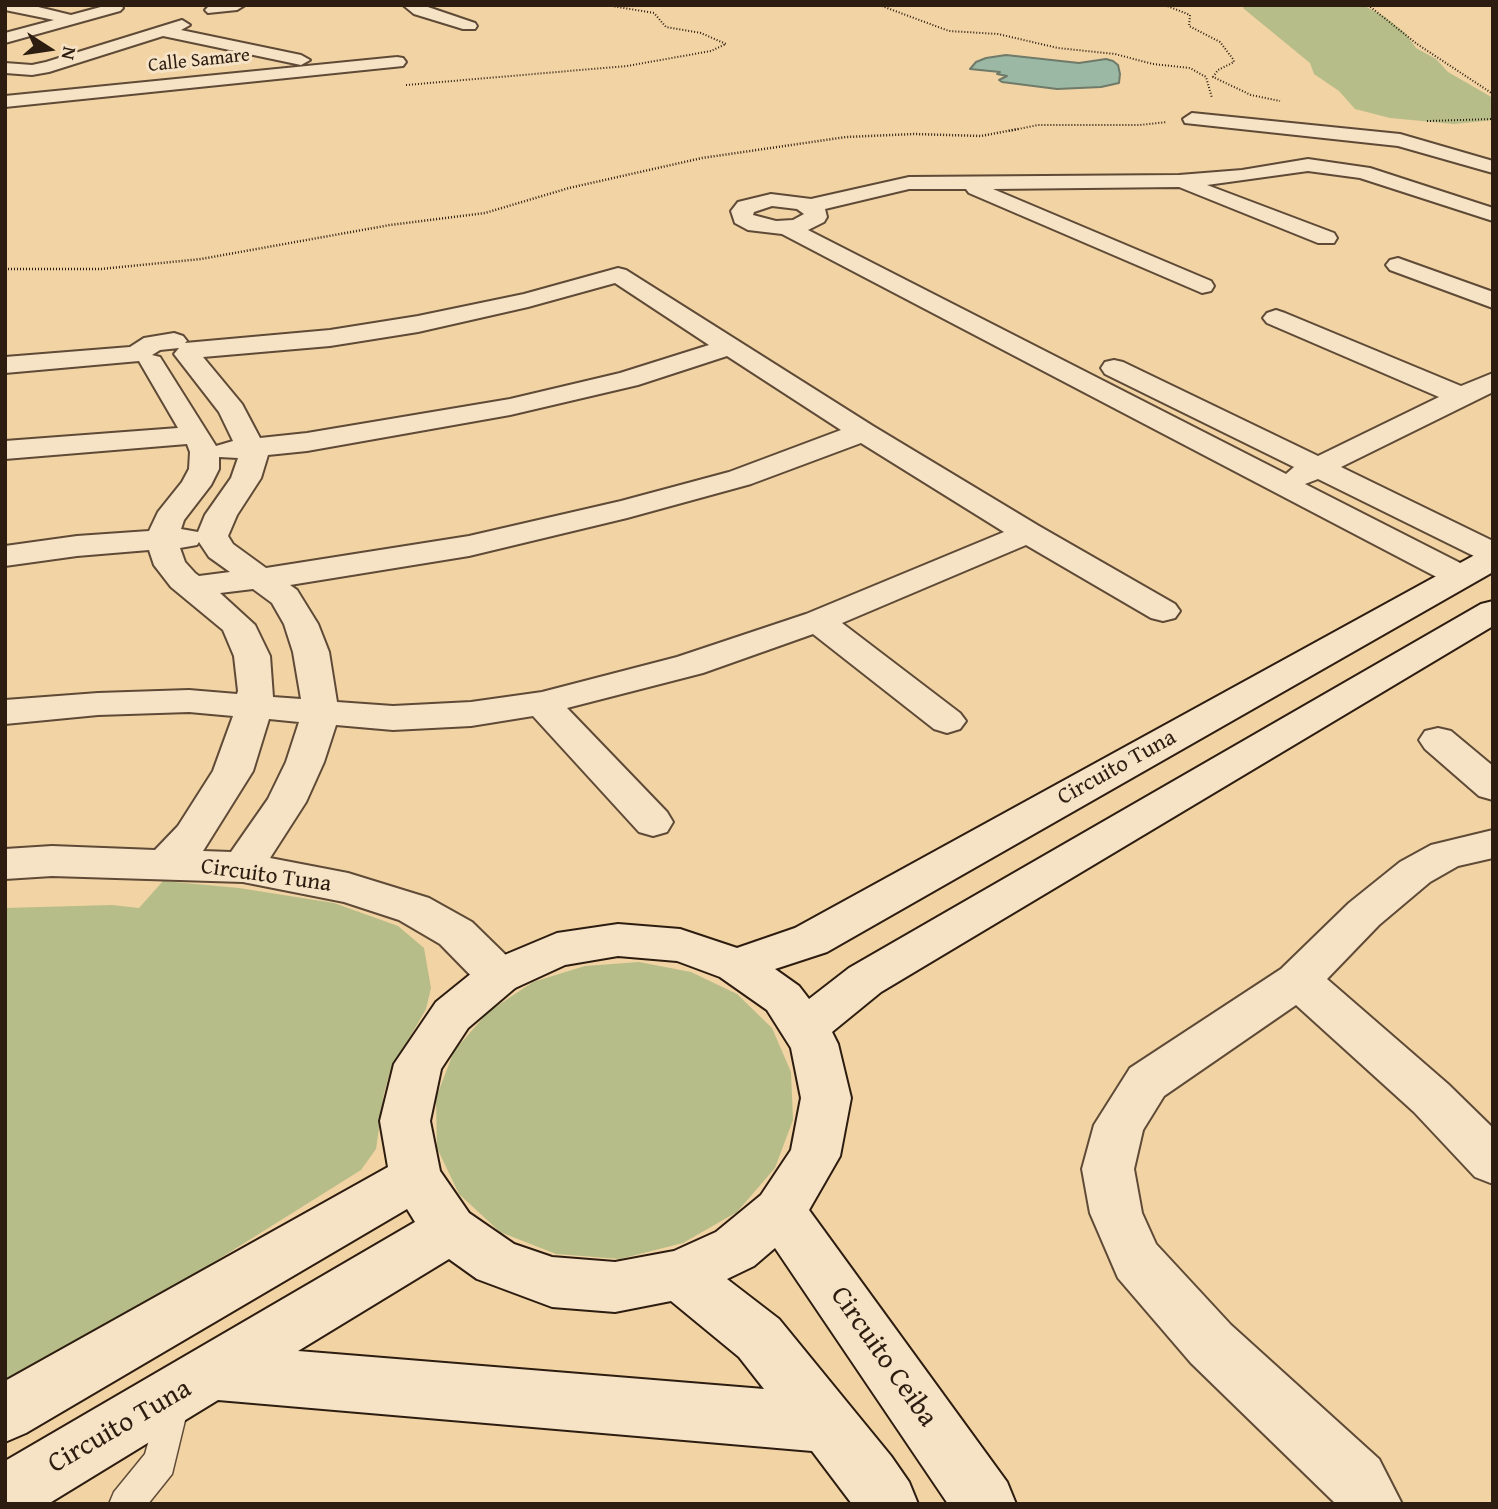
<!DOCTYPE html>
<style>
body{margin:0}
#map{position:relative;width:1498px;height:1509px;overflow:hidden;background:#f1d3a4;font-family:"Gentium Book Plus",serif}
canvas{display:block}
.frame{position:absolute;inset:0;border:7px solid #2d1d11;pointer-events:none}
.north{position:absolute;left:14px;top:14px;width:70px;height:70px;-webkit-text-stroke:5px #f6e2c4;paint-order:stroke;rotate:102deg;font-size:19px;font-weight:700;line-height:28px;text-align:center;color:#2d1d11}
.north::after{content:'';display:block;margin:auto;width:24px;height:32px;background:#2d1d11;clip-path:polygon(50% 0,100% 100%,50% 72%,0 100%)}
</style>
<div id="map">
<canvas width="1498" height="1509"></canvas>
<div class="frame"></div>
<div class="north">N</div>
</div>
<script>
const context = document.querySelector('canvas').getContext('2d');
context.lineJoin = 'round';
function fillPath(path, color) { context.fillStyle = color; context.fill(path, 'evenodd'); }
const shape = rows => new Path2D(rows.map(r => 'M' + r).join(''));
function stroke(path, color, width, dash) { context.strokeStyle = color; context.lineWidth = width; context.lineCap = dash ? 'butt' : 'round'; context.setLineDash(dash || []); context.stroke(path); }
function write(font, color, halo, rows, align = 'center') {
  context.font = font + ' "Gentium Book Plus",serif'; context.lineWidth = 6; context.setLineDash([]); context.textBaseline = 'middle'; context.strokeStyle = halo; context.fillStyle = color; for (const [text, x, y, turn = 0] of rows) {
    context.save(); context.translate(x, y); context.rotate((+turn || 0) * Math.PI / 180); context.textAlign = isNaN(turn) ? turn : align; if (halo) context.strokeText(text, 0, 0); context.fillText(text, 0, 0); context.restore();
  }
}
const green = shape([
 [1245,5,1363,5,1385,17,1405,33,1416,48,1436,59,1448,72,1493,98,1493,120,1454,124,1390,118,1355,109,1339,91,1314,74,1310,63,1249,13,1243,8],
 [163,881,239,888,334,903,398,926,424,948,431,988,426,1009,390,1072,384,1093,376,1149,361,1170,131,1314,5,1384,5,908,112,905,139,908],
 [639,962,691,972,737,994,772,1028,791,1072,793,1120,775,1168,737,1212,683,1243,620,1259,556,1254,500,1232,459,1194,437,1148,436,1098,454,1051,488,1012,533,982,585,966]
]);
const water = shape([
 [1006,55,1079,63,1106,59,1113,61,1118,65,1120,74,1119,83,1101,87,1057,89,1002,82,999,80,1007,76,997,74,1000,72,970,69,976,62,986,58,1006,55]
]);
const pathFar1 = shape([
 [879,5,949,31,998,34,1058,48,1115,54,1153,64,1190,68,1206,77,1212,98],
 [1165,5,1190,15,1189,26,1220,42,1233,59,1234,62,1218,70,1213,77,1251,95,1280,101],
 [1368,5,1417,44,1493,94],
 [406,85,627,66,711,51,726,44,701,33,666,27,654,13,606,5],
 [1427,121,1493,119],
 [1009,131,1038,125,1140,125,1167,122]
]);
const path = shape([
 [5,269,101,269,201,259,390,225,485,213,569,188,702,158,846,137,914,134,981,136,1018,129]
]);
const lane = shape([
 [173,1388,184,1393,189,1404,172,1474,148,1504,109,1504,114,1492,145,1454,162,1393,173,1388]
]);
const street = shape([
 [5,5,30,5,71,15,108,5,121,5,123,8,120,11,5,43,5,33,54,20,5,10,5,5],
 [213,5,245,5,237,10,208,13,205,10,208,7,213,5],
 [403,5,422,5,475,23,477,26,475,29,463,29,414,14,403,5],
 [182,20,190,25,181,30,301,55,310,60,301,65,163,36,49,72,32,75,5,73,5,63,32,65,46,62,182,20],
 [397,57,403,58,406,62,403,66,5,107,5,96,397,57],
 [1192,113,1400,134,1493,161,1493,173,1398,146,1185,123,1183,119,1192,113],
 [1308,159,1370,168,1493,208,1493,221,1360,178,1308,171,1207,185,1334,233,1337,238,1334,243,1318,243,1179,187,993,189,1211,281,1214,286,1211,291,1202,293,969,193,966,189,909,189,825,209,827,217,824,222,808,230,1286,474,1294,467,1105,374,1101,368,1105,362,1114,360,1123,362,1318,456,1439,397,1267,323,1263,318,1267,313,1276,310,1285,313,1461,386,1493,373,1493,392,1341,467,1493,541,1493,563,1482,560,1318,479,1305,484,1472,569,1476,576,1472,583,1460,586,1448,583,782,234,748,230,735,223,731,211,738,202,771,194,811,199,909,177,1179,175,1242,170,1308,159],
 [772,206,797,209,804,214,793,220,776,221,753,215,754,212,772,206],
 [1398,258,1493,292,1493,308,1390,270,1386,265,1390,260,1398,258],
 [618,268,626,270,873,426,1039,526,1175,604,1180,611,1175,618,1163,621,1151,618,1026,545,842,623,960,713,966,721,960,729,947,733,934,729,813,634,703,673,567,708,667,812,673,822,667,832,653,836,639,832,533,716,471,726,393,730,336,725,324,762,306,802,270,858,348,873,429,898,472,922,515,964,522,976,515,988,499,993,483,988,440,944,399,920,344,902,243,882,52,876,5,879,5,849,52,846,155,850,178,826,213,771,233,716,189,712,98,715,5,724,5,700,98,693,189,690,237,694,238,691,234,656,223,630,171,587,154,565,149,550,77,556,5,566,5,546,77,536,149,531,158,512,182,482,189,469,190,452,187,444,5,459,5,441,178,428,139,361,5,373,5,357,130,347,144,338,174,333,183,336,187,341,185,343,330,330,418,316,524,294,618,268],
 [615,283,709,345,620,373,510,399,307,433,260,438,242,404,203,357,330,346,418,332,528,307,615,283],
 [179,348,174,354,219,412,233,441,216,446,160,357,152,355,160,350,179,348],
 [727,356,841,430,729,472,621,501,469,536,266,568,233,544,228,536,237,515,261,478,268,455,307,451,510,415,638,385,727,356],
 [861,443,1004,532,806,614,677,657,542,692,471,702,393,706,337,702,329,652,318,624,297,590,290,585,469,556,627,518,751,484,861,443],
 [219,457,238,458,231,478,205,515,198,532,181,529,184,520,211,485,219,469,219,457],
 [199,542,209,557,230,572,199,576,195,573,185,562,180,548,197,545,199,542],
 [253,589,272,603,284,624,293,652,301,699,273,697,270,656,255,625,220,593,253,589],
 [269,719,299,722,286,762,268,799,231,852,203,851,253,771,269,719],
 [1438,728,1451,731,1493,766,1493,800,1479,796,1425,749,1419,740,1425,731,1438,728],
 [1493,830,1493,858,1458,866,1430,882,1379,925,1327,979,1448,1084,1493,1128,1493,1184,1475,1177,1414,1112,1296,1005,1164,1096,1143,1130,1134,1169,1142,1213,1156,1244,1231,1325,1379,1459,1402,1504,1336,1504,1191,1363,1118,1278,1090,1213,1082,1169,1094,1125,1130,1068,1281,969,1349,903,1400,862,1431,845,1493,830]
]);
const secondary = shape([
 [1493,548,1493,572,827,952,775,969,799,986,809,999,849,968,1481,604,1493,601,1493,626,881,992,832,1032,838,1044,851,1098,840,1156,809,1210,1007,1482,1016,1504,948,1504,775,1248,754,1266,727,1279,779,1319,891,1456,909,1482,918,1504,852,1504,812,1451,218,1400,48,1504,5,1504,5,1461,415,1222,407,1209,26,1433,5,1442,5,1381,388,1167,380,1121,394,1064,436,1002,483,964,557,933,618,924,680,929,737,948,795,928,1482,551,1493,548],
 [618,956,677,961,720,977,767,1010,791,1048,801,1098,791,1150,761,1195,716,1232,674,1251,615,1262,552,1257,514,1244,469,1213,440,1171,430,1121,441,1069,468,1028,515,988,565,965,618,956],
 [449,1259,477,1279,552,1307,615,1312,671,1301,739,1357,764,1389,298,1351,449,1259]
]);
const farStreetnames = [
 ["Calle Samare",199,61,-6]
];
const streetNames = [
 ["Circuito Tuna",1117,768,-29],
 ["Circuito Tuna",266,876,8]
];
const nearStreetnames = [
 ["Circuito Ceiba",883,1357,55],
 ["Circuito Tuna",120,1427,-30]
];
fillPath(green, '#b7bd88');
fillPath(water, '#9bb8a4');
stroke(water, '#6f7a69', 2);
stroke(lane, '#5e4a36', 3);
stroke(street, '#5e4a36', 4);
stroke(secondary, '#2d1d11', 4);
stroke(pathFar1, '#2d1d11', 2, [1, 2]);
stroke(path, '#2d1d11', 2.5, [1, 2]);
fillPath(lane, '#f6e2c4');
fillPath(street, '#f6e2c4');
fillPath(secondary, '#f6e2c4');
write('19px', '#2d1d11', '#f6e2c4', farStreetnames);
write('23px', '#2d1d11', '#f6e2c4', streetNames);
write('28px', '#2d1d11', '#f6e2c4', nearStreetnames);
</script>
